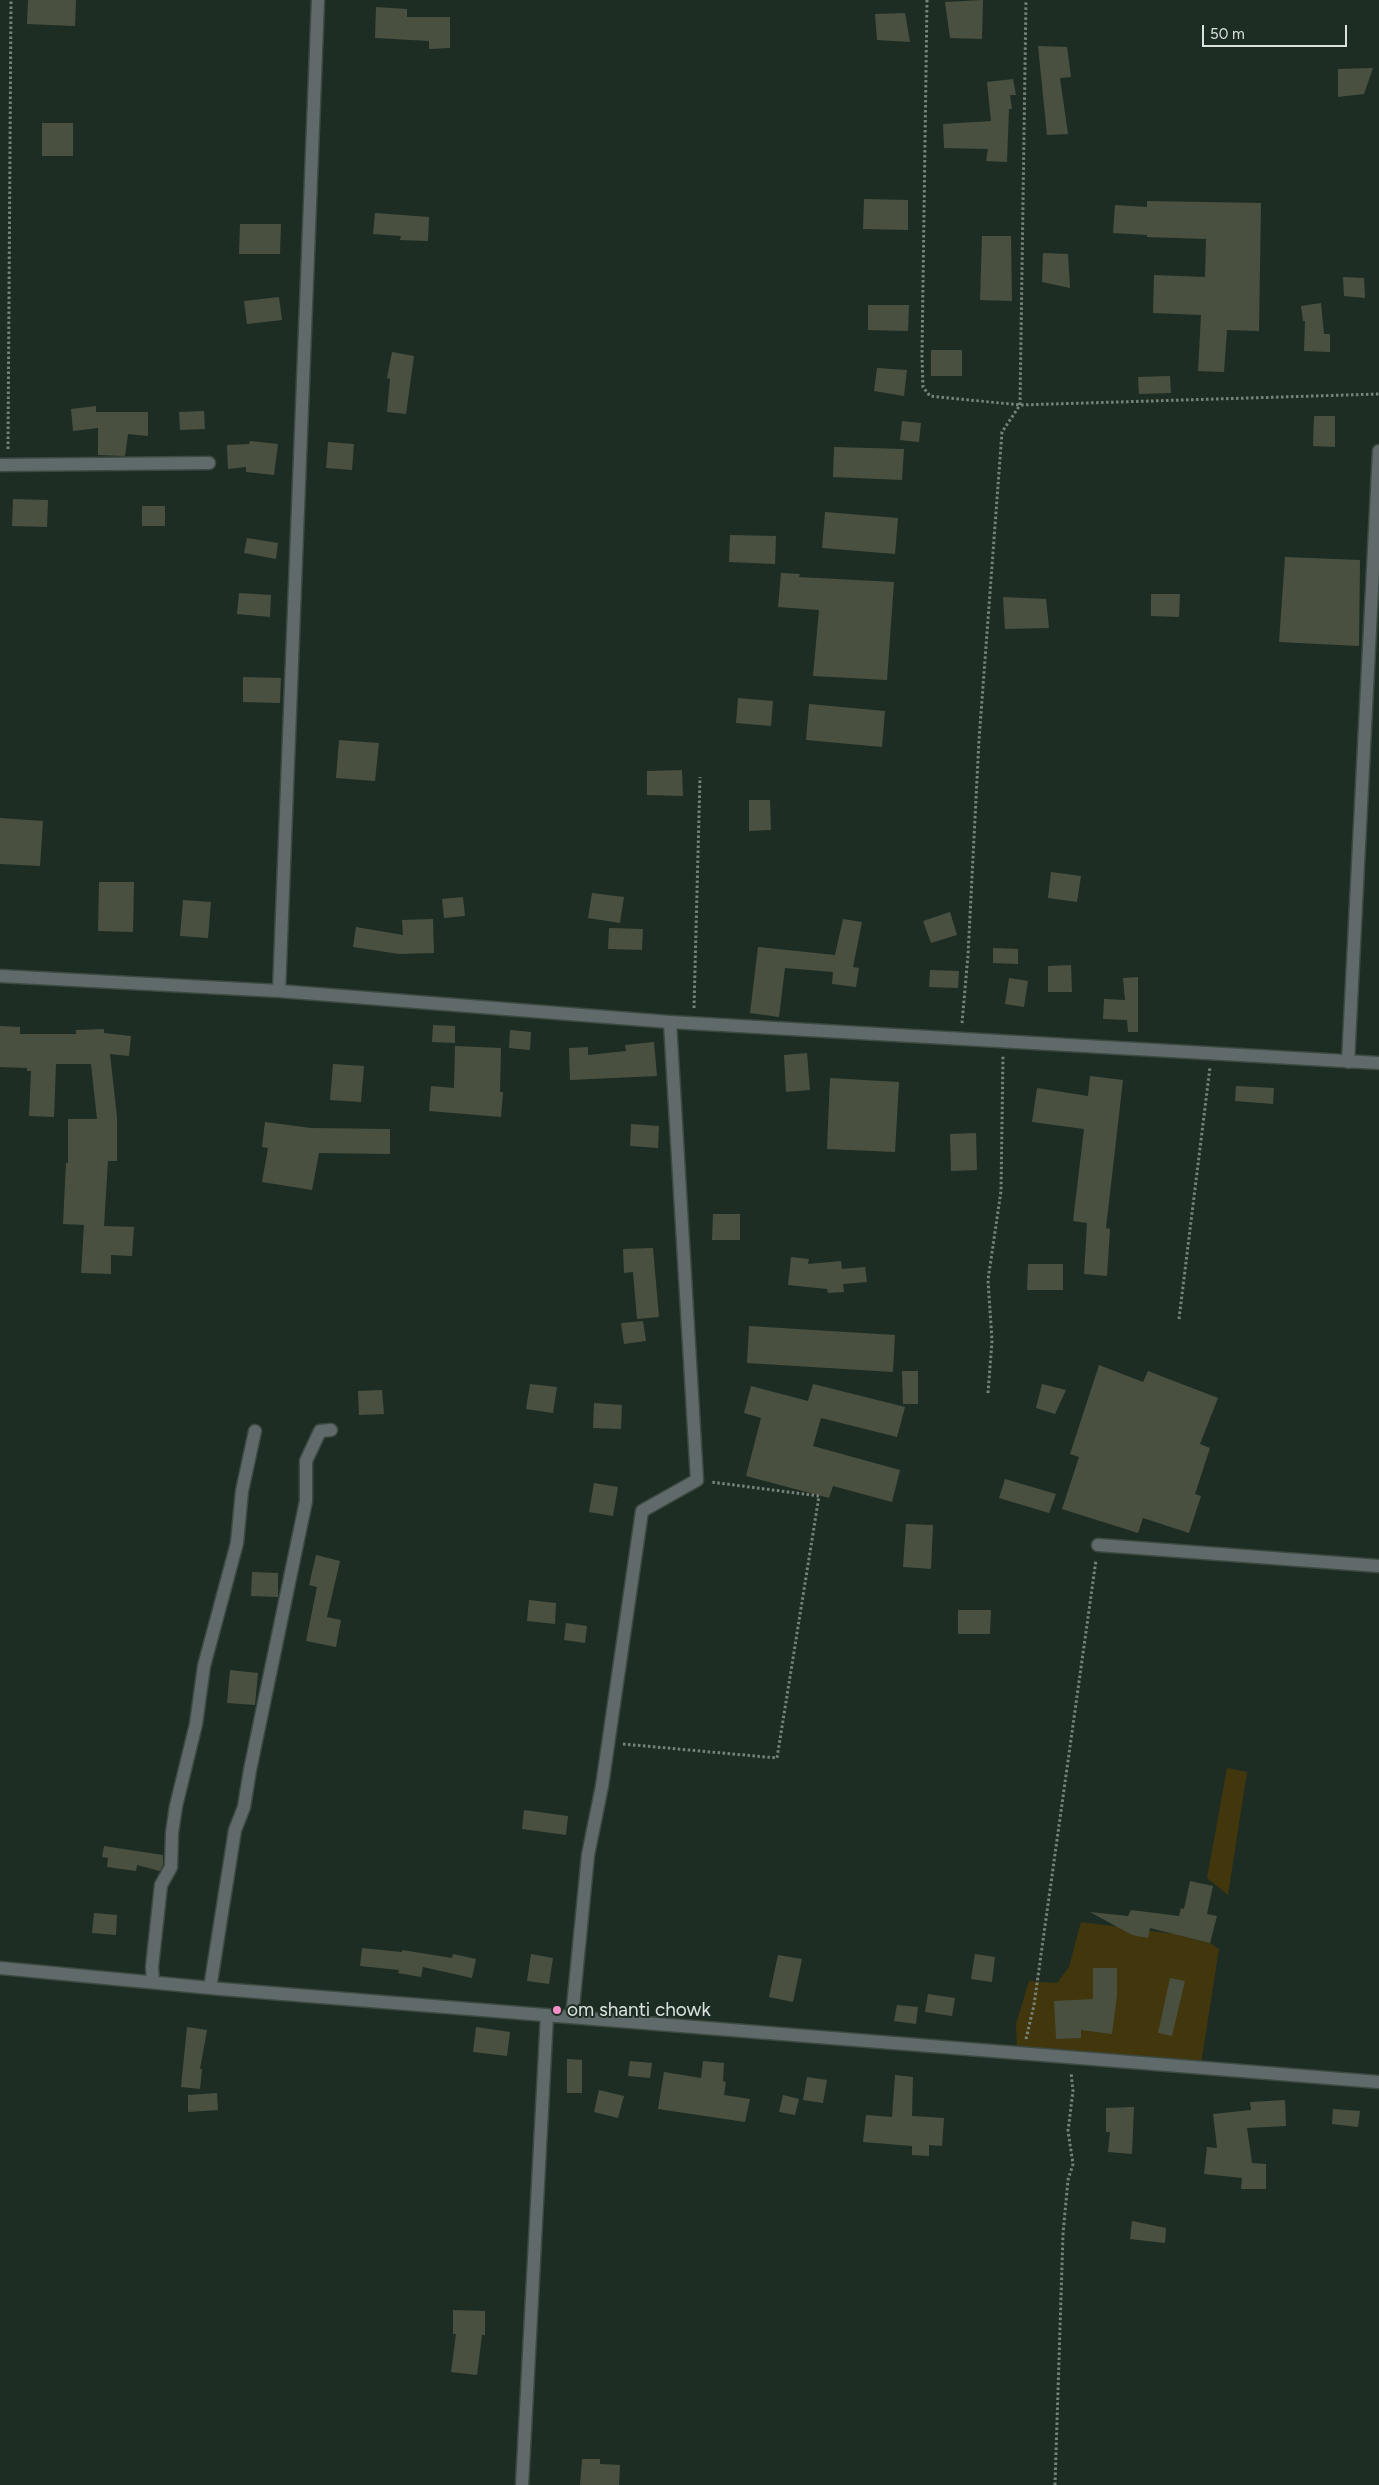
<!DOCTYPE html>
<style>
body{margin:0}
#map{position:relative;width:1379px;height:2485px;overflow:hidden;background:#1e2d24;font-family:Figtree,sans-serif}
canvas{display:block}
.scale{position:absolute;left:1202px;top:25px;width:145px;height:22px;box-sizing:border-box;border:2px solid #d9e2dd;border-top:0;padding-left:6px;font-size:15px;line-height:18px;white-space:nowrap;color:#d9e2dd;-webkit-text-stroke:4px #1e2d24;paint-order:stroke}
</style>
<div id="map">
<canvas width="1379" height="2485"></canvas>
<div class="scale">50 m</div>
</div>
<script>
const context = document.querySelector('canvas').getContext('2d');
context.lineJoin = 'round';
function fillPath(path, color) { context.fillStyle = color; context.fill(path, 'evenodd'); }
const shape = rows => new Path2D(rows.map(r => 'M' + r).join(''));
function stroke(path, color, width, dash) { context.strokeStyle = color; context.lineWidth = width; context.lineCap = dash ? 'butt' : 'round'; context.setLineDash(dash || []); context.stroke(path); }
function write(font, color, halo, rows, align = 'center') {
  context.font = font + ' Figtree,sans-serif'; context.lineWidth = 4; context.setLineDash([]); context.textBaseline = 'middle'; context.strokeStyle = halo; context.fillStyle = color; for (const [text, x, y, turn = 0] of rows) {
    context.save(); context.translate(x, y); context.rotate((+turn || 0) * Math.PI / 180); context.textAlign = isNaN(turn) ? turn : align; if (halo) context.strokeText(text, 0, 0); context.fillText(text, 0, 0); context.restore();
  }
}
const green = shape([
 [1227,1768,1247,1772,1228,1895,1207,1878],
 [1081,1922,1174,1934,1210,1943,1219,1949,1201,2064,1017,2050,1016,2024,1029,1981,1057,1983,1069,1967]
]);
const building = shape([
 [28,0,76,0,75,26,27,24],
 [983,0,982,39,950,38,945,2],
 [376,7,407,9,407,17,450,17,450,48,429,49,429,41,375,38],
 [905,13,910,42,877,40,875,14],
 [1038,46,1067,47,1071,77,1060,78,1068,134,1047,135],
 [1373,68,1364,94,1338,97,1338,69],
 [1013,79,1016,95,1010,95,1012,109,1009,109,1007,162,986,161,988,149,944,148,943,124,991,121,987,82],
 [42,123,73,123,73,156,42,156],
 [864,199,908,200,908,230,863,229],
 [1147,201,1261,203,1259,331,1227,330,1224,372,1198,371,1201,315,1153,313,1154,275,1205,277,1206,239,1147,237,1147,235,1113,233,1115,205,1147,207],
 [375,213,429,217,428,241,400,240,401,236,373,234],
 [240,224,281,224,280,254,239,254],
 [982,236,1011,236,1012,301,980,300],
 [1043,253,1068,254,1070,288,1042,282],
 [1343,277,1364,278,1365,298,1344,296],
 [279,297,282,320,247,324,244,301],
 [1321,303,1324,334,1330,334,1330,352,1304,351,1305,321,1303,321,1301,306],
 [868,305,909,305,908,331,868,330],
 [931,350,962,350,962,376,931,376],
 [392,352,414,356,406,414,387,412,390,379,387,378],
 [877,368,907,370,904,396,874,391],
 [1170,376,1171,393,1139,394,1138,377],
 [96,406,96,412,148,412,148,436,128,434,125,456,98,455,98,428,73,431,71,409],
 [204,411,205,429,180,430,179,412],
 [1314,416,1335,416,1335,447,1313,446],
 [902,421,921,423,919,442,900,440],
 [250,441,278,444,274,475,246,472,246,467,228,469,227,445,249,444],
 [328,442,354,444,352,470,326,468],
 [834,447,904,449,902,480,833,477],
 [13,499,48,500,47,527,12,526],
 [142,506,165,506,165,526,142,526],
 [825,512,898,518,895,554,822,548],
 [730,535,776,536,775,564,729,562],
 [247,538,278,543,276,559,244,553],
 [1285,557,1360,560,1359,646,1279,642],
 [781,573,800,574,799,577,894,582,887,680,813,676,819,610,778,607],
 [239,593,271,595,270,617,237,614],
 [1151,594,1180,594,1179,617,1151,616],
 [1003,597,1046,599,1049,628,1005,629],
 [243,677,281,678,280,703,243,702],
 [738,698,773,701,771,726,736,723],
 [809,704,885,711,882,747,806,740],
 [339,740,379,743,375,781,336,778],
 [682,770,683,796,647,795,647,771],
 [749,800,770,800,771,830,749,831],
 [0,818,43,821,40,866,0,864],
 [1051,872,1081,876,1077,902,1048,898],
 [99,882,134,882,133,932,98,931],
 [592,893,624,897,620,923,588,918],
 [463,897,465,916,444,918,442,899],
 [183,900,211,902,208,938,180,936],
 [950,912,957,935,931,943,923,921],
 [433,919,434,953,399,954,353,947,356,927,403,935,402,920],
 [843,919,862,922,853,967,859,968,856,987,832,984,833,972,785,968,779,1017,750,1013,758,947,835,955],
 [609,928,643,929,642,950,608,949],
 [993,948,1018,949,1018,964,993,963],
 [1071,965,1072,992,1048,992,1048,966],
 [930,970,959,971,958,988,929,987],
 [1138,977,1138,1032,1128,1032,1127,1020,1103,1019,1104,999,1125,1000,1123,978],
 [1009,978,1028,981,1024,1007,1005,1004],
 [433,1025,455,1026,455,1043,432,1042],
 [0,1026,20,1027,20,1034,76,1034,76,1030,104,1029,104,1033,131,1036,129,1056,110,1054,117,1117,117,1161,108,1161,104,1226,134,1227,132,1256,111,1255,111,1274,81,1273,84,1225,63,1224,66,1163,68,1163,68,1119,97,1119,91,1064,56,1064,54,1117,29,1116,31,1071,27,1071,27,1068,0,1067],
 [510,1030,531,1032,530,1050,509,1048],
 [654,1042,657,1076,570,1080,569,1048,588,1047,588,1055,626,1051,625,1045],
 [455,1046,501,1048,500,1092,503,1092,501,1117,429,1111,431,1086,454,1088],
 [807,1053,810,1090,786,1092,784,1055],
 [333,1064,364,1066,361,1102,330,1100],
 [1090,1076,1123,1080,1106,1228,1110,1229,1107,1276,1084,1274,1087,1223,1073,1221,1084,1129,1032,1122,1037,1088,1088,1096],
 [830,1078,899,1082,895,1152,827,1149],
 [1236,1086,1274,1088,1273,1104,1235,1101],
 [265,1122,311,1128,390,1129,390,1154,319,1153,312,1190,262,1182,268,1148,262,1147],
 [631,1124,659,1126,658,1148,630,1146],
 [976,1133,977,1170,951,1171,950,1134],
 [713,1214,740,1214,740,1240,712,1240],
 [653,1248,659,1317,637,1319,633,1272,624,1273,623,1249],
 [791,1257,809,1259,808,1264,841,1261,842,1269,865,1267,867,1282,843,1284,844,1292,828,1293,827,1289,788,1285],
 [1028,1264,1063,1264,1063,1290,1027,1290],
 [643,1321,646,1341,624,1344,621,1323],
 [749,1326,895,1335,893,1372,747,1363],
 [1099,1365,1143,1382,1148,1371,1218,1398,1200,1444,1210,1448,1195,1494,1201,1496,1189,1533,1143,1518,1138,1533,1062,1509,1079,1457,1070,1454],
 [902,1371,918,1371,918,1404,903,1404],
 [530,1384,557,1387,553,1413,526,1409],
 [813,1384,905,1407,897,1437,821,1418,813,1446,900,1470,892,1502,833,1486,829,1498,746,1476,761,1418,744,1413,751,1386,808,1401],
 [1042,1384,1066,1390,1055,1414,1036,1408],
 [382,1390,384,1414,359,1415,358,1391],
 [594,1403,622,1405,621,1429,593,1428],
 [1005,1479,1056,1494,1049,1513,999,1498],
 [594,1483,618,1487,613,1516,589,1512],
 [906,1524,933,1525,931,1569,903,1567],
 [316,1555,340,1561,327,1617,341,1620,336,1647,306,1641,317,1587,309,1585],
 [252,1572,278,1573,278,1597,251,1596],
 [529,1600,556,1603,555,1624,527,1621],
 [958,1610,991,1610,990,1634,958,1634],
 [566,1623,587,1626,585,1643,564,1640],
 [230,1670,258,1673,255,1705,227,1703],
 [524,1810,568,1816,566,1835,522,1829],
 [104,1846,163,1855,163,1865,160,1871,137,1865,136,1871,107,1867,108,1858,102,1857],
 [1190,1881,1213,1886,1207,1914,1217,1916,1210,1943,1150,1928,1148,1938,1132,1935,1090,1912,1128,1916,1131,1910,1179,1916,1181,1908,1184,1909],
 [94,1913,117,1915,116,1935,92,1933],
 [362,1948,402,1952,402,1950,452,1958,453,1954,476,1959,472,1978,423,1967,421,1977,398,1973,399,1970,360,1966],
 [531,1954,553,1958,549,1984,527,1981],
 [975,1954,995,1957,992,1982,971,1979],
 [778,1955,802,1959,793,2002,769,1997],
 [1093,1968,1117,1968,1117,1995,1112,2034,1081,2030,1081,2038,1056,2039,1054,2001,1093,1999],
 [1170,1978,1185,1981,1172,2036,1158,2033],
 [928,1994,955,1998,952,2016,925,2012],
 [897,2005,918,2007,916,2024,894,2021],
 [187,2027,207,2030,200,2069,202,2069,200,2089,181,2087],
 [476,2027,510,2032,507,2056,473,2052],
 [567,2059,582,2060,582,2093,567,2093],
 [630,2061,652,2063,650,2078,628,2076],
 [703,2061,724,2063,723,2081,726,2082,724,2095,750,2099,745,2122,658,2109,664,2072,701,2078],
 [895,2075,913,2077,912,2116,944,2118,942,2146,929,2145,929,2156,912,2155,912,2146,863,2142,866,2115,892,2117],
 [807,2077,827,2080,823,2103,803,2100],
 [599,2090,624,2096,618,2118,594,2112],
 [217,2093,218,2110,188,2112,188,2095],
 [783,2095,799,2099,795,2115,779,2112],
 [1285,2100,1286,2126,1247,2128,1252,2163,1266,2164,1266,2189,1241,2189,1242,2178,1204,2174,1207,2147,1217,2148,1213,2114,1251,2110,1250,2102],
 [1134,2107,1132,2154,1108,2152,1110,2132,1106,2132,1106,2108],
 [1333,2109,1360,2111,1358,2127,1332,2124],
 [1132,2221,1166,2228,1165,2243,1130,2239],
 [453,2310,485,2311,485,2335,482,2335,477,2375,451,2372,456,2334,453,2334],
 [582,2459,600,2459,600,2464,620,2465,619,2485,580,2485]
]);
const path = shape([
 [927,0,922,356,923,387,930,396,1020,405,1379,394],
 [8,449,11,0],
 [694,1008,700,777],
 [962,1023,968,955,979,740,1002,432,1020,405,1026,0],
 [1179,1319,1210,1067],
 [988,1393,992,1341,988,1280,1001,1191,1003,1055],
 [623,1744,777,1758,819,1496,711,1482],
 [1026,2039,1034,2005,1096,1560],
 [1055,2485,1063,2234,1068,2180,1073,2164,1068,2131,1073,2091,1071,2072]
]);
const minor = shape([
 [0,465,209,463],
 [0,976,279,991,670,1022,1379,1063],
 [279,991,318,0],
 [1348,1062,1379,451],
 [1098,1545,1379,1566],
 [0,1968,221,1989,1379,2082],
 [153,1982,152,1967,161,1885,171,1867,172,1833,176,1806,196,1724,204,1666,237,1543,242,1491,255,1431],
 [210,1988,235,1830,244,1807,250,1770,306,1501,306,1461,320,1431,331,1430],
 [572,2017,588,1855,602,1786,642,1511,697,1480,670,1022],
 [522,2485,547,2015]
]);
const markers = [
 [557,2010,5,"#fa8fc8"]
];
const poiNames = [
 ["om shanti chowk",567,2010]
];
fillPath(green, '#42360d');
fillPath(building, '#495040');
stroke(minor, '#3c4a42', 15);
stroke(path, '#76837b', 3, [2.5, 2.5]);
stroke(minor, '#616a6a', 12);
for (const [x, y, r, color] of markers) { const dot = new Path2D(); dot.arc(x, y, r, 0, 2 * Math.PI); context.fillStyle = color; context.fill(dot); stroke(dot, '#1e2d24', 2); }
write('19px', '#d9e2dd', '#1e2d24', poiNames, 'left');
</script>
